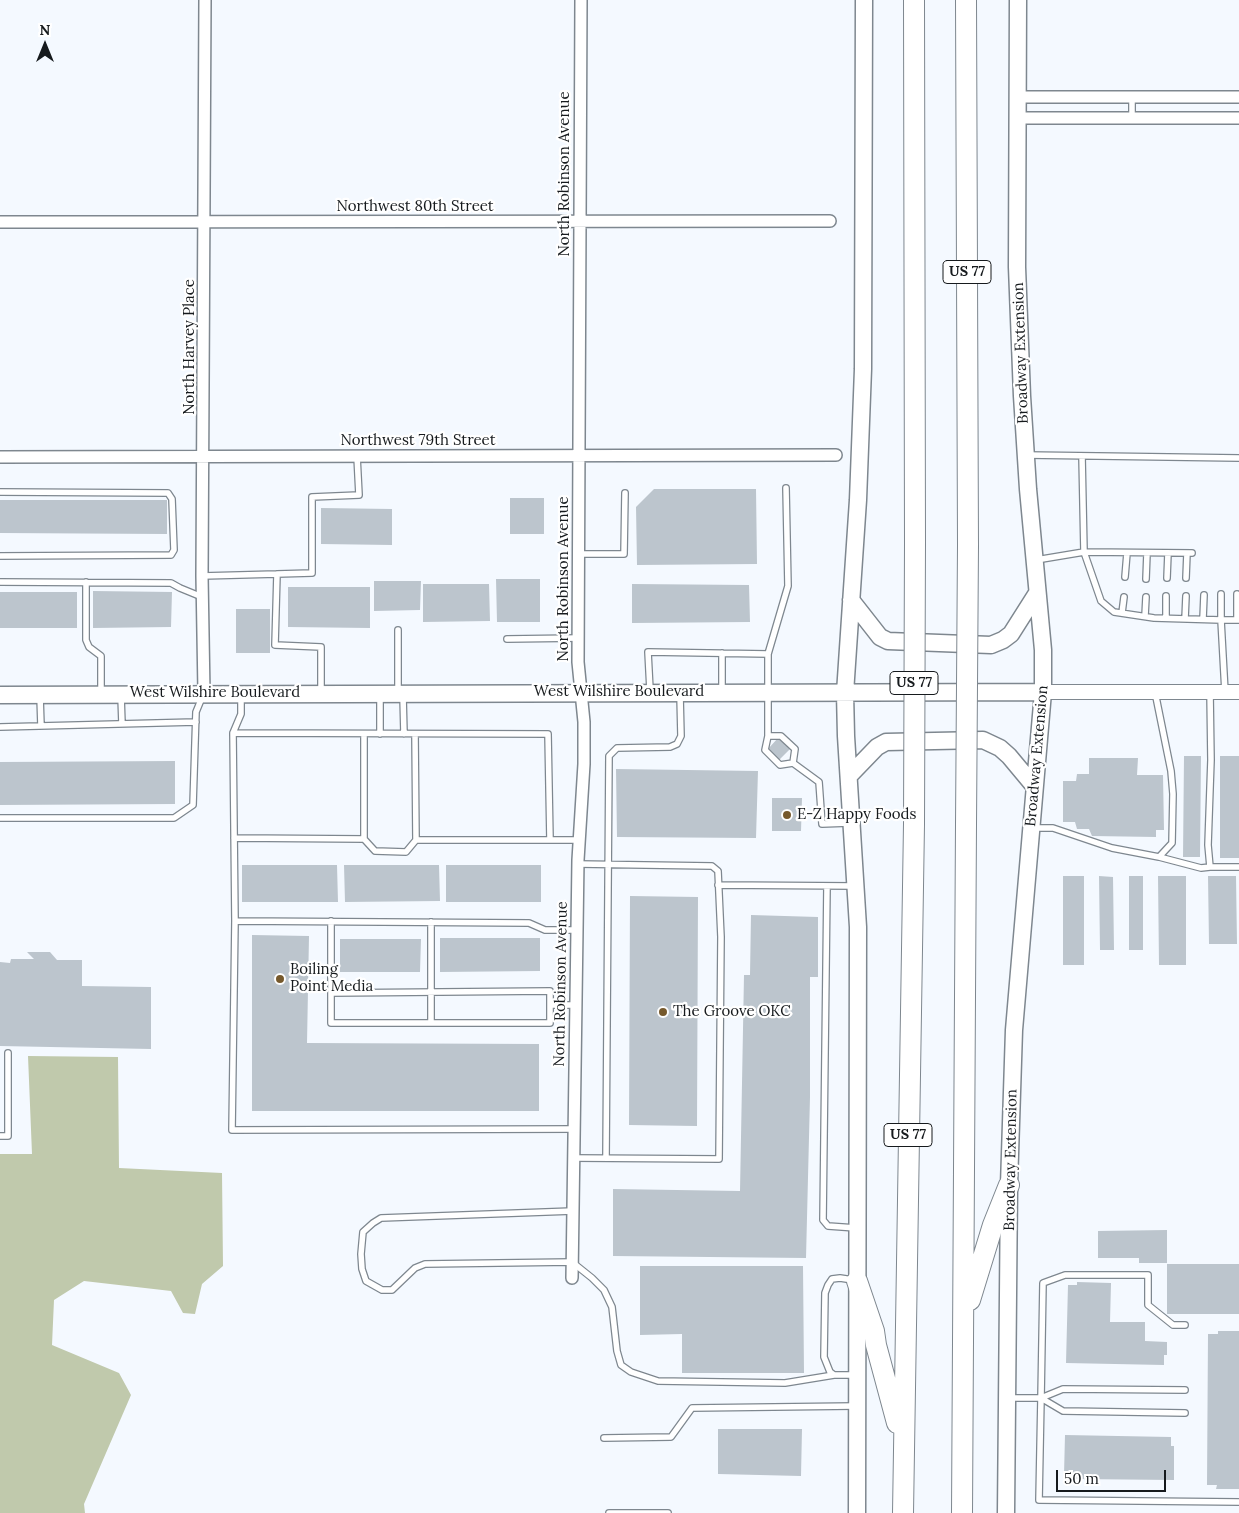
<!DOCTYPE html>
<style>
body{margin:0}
#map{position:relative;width:1239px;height:1513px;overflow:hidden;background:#f4f9ff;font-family:Lora,serif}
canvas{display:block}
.north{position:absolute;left:20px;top:20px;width:50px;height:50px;-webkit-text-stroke:4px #fff;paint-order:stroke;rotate:0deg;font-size:14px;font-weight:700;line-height:20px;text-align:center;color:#161a1d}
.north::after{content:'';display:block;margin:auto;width:18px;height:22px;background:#161a1d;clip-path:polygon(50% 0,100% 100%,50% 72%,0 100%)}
.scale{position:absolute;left:1056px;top:1470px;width:110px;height:22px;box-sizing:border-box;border:2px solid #161a1d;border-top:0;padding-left:6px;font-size:15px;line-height:18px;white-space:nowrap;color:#161a1d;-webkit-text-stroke:4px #fff;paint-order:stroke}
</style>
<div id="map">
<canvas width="1239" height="1513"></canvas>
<div class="north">N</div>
<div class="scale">50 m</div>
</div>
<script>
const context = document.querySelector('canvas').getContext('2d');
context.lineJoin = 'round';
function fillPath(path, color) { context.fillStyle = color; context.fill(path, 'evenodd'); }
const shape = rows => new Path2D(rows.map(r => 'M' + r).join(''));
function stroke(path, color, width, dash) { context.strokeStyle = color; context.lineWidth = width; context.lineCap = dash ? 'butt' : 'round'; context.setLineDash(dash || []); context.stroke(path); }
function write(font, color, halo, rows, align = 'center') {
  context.font = font + ' Lora,serif'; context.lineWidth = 4.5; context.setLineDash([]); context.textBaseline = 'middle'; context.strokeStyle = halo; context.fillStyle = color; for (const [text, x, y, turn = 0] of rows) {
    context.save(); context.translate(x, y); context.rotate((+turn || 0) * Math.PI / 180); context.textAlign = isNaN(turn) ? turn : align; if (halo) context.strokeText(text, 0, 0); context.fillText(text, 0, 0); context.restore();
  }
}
const green = shape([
 [28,1056,118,1057,119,1168,222,1173,223,1266,202,1284,195,1314,183,1313,171,1291,84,1281,54,1300,52,1345,119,1373,131,1395,84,1504,85,1513,0,1513,0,1154,32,1154]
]);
const building = shape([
 [654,489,756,489,757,564,637,565,636,507],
 [510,498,544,498,544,534,510,534],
 [0,500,167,500,167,534,0,533],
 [321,508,392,509,392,545,321,544],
 [496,579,540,579,540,622,497,622],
 [374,581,421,581,420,610,374,611],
 [423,584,489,584,490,621,423,622],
 [632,584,749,585,750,622,632,623],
 [288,587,370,587,370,628,288,627],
 [93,591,172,592,171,627,93,628],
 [0,592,77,592,77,628,0,628],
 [236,609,270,609,270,653,236,653],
 [778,738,790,749,779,760,768,749],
 [1184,756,1201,756,1200,857,1183,857],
 [1220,756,1239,756,1239,858,1220,858],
 [1089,758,1138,758,1137,775,1163,775,1164,830,1156,830,1156,837,1092,836,1089,829,1077,829,1075,822,1063,822,1063,781,1076,781,1077,774,1089,774],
 [175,761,175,804,0,805,0,762],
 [616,769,758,771,756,838,617,837],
 [772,798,802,798,801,831,772,831],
 [242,865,337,865,338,902,242,902],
 [344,865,439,865,440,901,345,902],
 [446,865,541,865,541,902,446,902],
 [1063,876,1084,876,1084,965,1063,965],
 [1099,876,1113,877,1114,950,1100,950],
 [1129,876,1143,876,1143,950,1129,950],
 [1158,876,1186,876,1186,965,1159,965],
 [1208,876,1236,876,1237,944,1209,944],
 [630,896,698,897,697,1126,629,1125],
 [751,915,818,917,818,977,810,977,810,1097,806,1258,613,1256,613,1189,740,1191,744,975,750,975],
 [252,935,309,936,307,1043,539,1044,539,1111,252,1111],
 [440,938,540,938,540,971,440,972],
 [340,939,421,939,420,972,340,972],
 [27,952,50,952,57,960,82,960,82,986,151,987,151,1049,0,1046,0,962,10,963,11,959,34,959],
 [1167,1230,1167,1263,1139,1263,1139,1258,1098,1258,1098,1231],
 [1167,1264,1239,1264,1239,1314,1167,1314],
 [640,1266,803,1266,804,1373,682,1373,682,1334,640,1335],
 [1077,1282,1111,1283,1110,1322,1145,1322,1145,1341,1167,1342,1167,1355,1164,1355,1164,1365,1066,1363,1068,1285,1077,1285],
 [1218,1331,1239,1331,1239,1489,1216,1489,1217,1485,1207,1485,1208,1334,1218,1334],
 [718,1429,802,1429,801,1476,718,1474],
 [1065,1435,1171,1437,1171,1446,1174,1446,1174,1480,1074,1479,1074,1476,1064,1475]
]);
const service = shape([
 [1132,119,1132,97],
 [1026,455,1239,458],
 [786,488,788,586,768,654,768,736,765,750,780,765,793,763,819,782,822,824,849,823],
 [0,492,168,493,172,499,174,550,171,555,0,556],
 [1192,553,1084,552,1101,601,1114,612,1154,618,1221,620,1221,594],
 [579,554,624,554,625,493],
 [1036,560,1084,552,1082,456],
 [277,574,312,573,312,497,359,495,357,456],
 [202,576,277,574,275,645,321,647,321,692],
 [1125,577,1127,553],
 [1167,578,1168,553],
 [1186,578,1187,553],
 [1146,579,1147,553],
 [0,582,171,583,180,588,202,597],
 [86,582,86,640,89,647,101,656,101,694],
 [1237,594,1237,620],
 [1122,613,1124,597],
 [1145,616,1146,597],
 [1166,618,1166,596],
 [1185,619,1186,596],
 [1203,619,1204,595],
 [398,630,398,693],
 [507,639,579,638],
 [722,653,722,691],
 [650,690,648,652,768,654],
 [1225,692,1221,620,1239,620],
 [380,695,380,734],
 [40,696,41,726],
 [121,696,122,724],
 [241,696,241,714,233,733,235,921,232,1130,575,1129],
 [403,696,404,734],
 [0,727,196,722],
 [233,733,548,734,550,840],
 [364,734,364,839],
 [415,734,416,840],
 [768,736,781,736,795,749,793,763],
 [0,818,174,818,193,805,196,712,203,695],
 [1032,828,1053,828,1112,848,1159,857,1172,843,1173,794,1171,771,1155,692],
 [234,838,364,839,375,851,406,852,416,840,579,840],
 [1159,857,1201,868,1210,867,1208,845,1211,760,1210,692],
 [1210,867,1239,867],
 [718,885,853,886],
 [827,886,823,1220,828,1226,856,1228],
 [235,921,529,923,545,930,577,930],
 [331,921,331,1023,550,1023,550,991,331,993],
 [431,922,431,1023],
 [550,1005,576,1005],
 [0,1136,8,1136,8,1053],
 [574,1158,719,1159,721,937,718,871,712,866,578,864],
 [606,1158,609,756,617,748,670,747,677,744,681,736,680,695],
 [573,1211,381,1218,373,1223,363,1232,361,1254,362,1269,366,1281,382,1290,392,1290,415,1268,425,1264,572,1262,592,1278,604,1290,612,1307,617,1351,621,1365,631,1372,658,1381,785,1383,834,1375],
 [853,1280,840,1278,832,1279,828,1285,825,1293,824,1357,830,1372,834,1375,855,1375],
 [1008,1398,1041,1398,1039,1500,1239,1502],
 [1041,1398,1043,1283,1065,1275,1148,1275,1148,1305,1173,1325,1185,1325],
 [1041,1398,1063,1411,1185,1413],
 [1041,1398,1063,1389,1185,1390],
 [604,1438,671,1437,692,1408,855,1406],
 [609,1513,668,1513]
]);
const minor = shape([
 [1017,97,1239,97],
 [1017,118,1239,118],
 [0,222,830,221],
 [0,457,836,455],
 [204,693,202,576,205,0],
 [572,1278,578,860,584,764,584,722,578,662,581,0]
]);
const tertiary = shape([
 [1043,692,1239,692]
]);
const secondary = shape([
 [851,600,880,637,888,641,991,645,1003,640,1011,634,1037,593],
 [0,695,1043,692],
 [849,776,877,747,886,742,983,740,1000,748,1009,756,1034,786],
 [857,1513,858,927,846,736,845,693,858,500,863,369,864,0],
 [1006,1513,1009,1185,1014,1030,1043,692,1043,650,1028,489,1022,396,1017,267,1018,0]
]);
const motorway = shape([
 [914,0,915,543],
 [966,0,968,545],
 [857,1281,874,1331,876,1345,897,1423],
 [970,1300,993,1225,1009,1185],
 [903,1513,914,824],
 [962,1513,966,824]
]);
const motorwayBridge = shape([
 [914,824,915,543],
 [966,824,968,545]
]);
const markers = [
 [787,815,5,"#76592c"],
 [280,979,5,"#76592c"],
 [663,1012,5,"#76592c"]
];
const shields = [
 [967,272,48],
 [914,683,48],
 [908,1135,48]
];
const shieldNames = [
 ["US 77",967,272],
 ["US 77",914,683],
 ["US 77",908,1135]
];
const streetNames = [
 ["North Robinson Avenue",565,174,-90],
 ["Northwest 80th Street",415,207],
 ["North Harvey Place",190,347,-90],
 ["Broadway Extension",1021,353,-92],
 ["Northwest 79th Street",418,441],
 ["North Robinson Avenue",564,579,-90],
 ["West Wilshire Boulevard",619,692],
 ["West Wilshire Boulevard",215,693],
 ["Broadway Extension",1037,756,-85],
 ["North Robinson Avenue",561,984,-89],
 ["Broadway Extension",1011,1160,-89]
];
const poiNames = [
 ["E-Z Happy Foods",797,815],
 ["Boiling",290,970],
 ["Point Media",290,987],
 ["The Groove OKC",673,1012]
];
fillPath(green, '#c0c9ac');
fillPath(building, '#bcc5cd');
stroke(service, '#7e878f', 8);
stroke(minor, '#7e878f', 14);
stroke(tertiary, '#7e878f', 16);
stroke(secondary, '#7e878f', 19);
stroke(motorway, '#7e878f', 22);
stroke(service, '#fff', 5.5);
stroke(minor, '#fff', 11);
stroke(tertiary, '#fff', 14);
stroke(secondary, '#fff', 16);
stroke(motorway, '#fff', 20);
stroke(motorwayBridge, '#7e878f', 22, []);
stroke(motorwayBridge, '#fff', 20);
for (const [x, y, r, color] of markers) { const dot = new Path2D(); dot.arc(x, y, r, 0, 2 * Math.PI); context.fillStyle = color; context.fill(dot); stroke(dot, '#fff', 2); }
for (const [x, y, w] of shields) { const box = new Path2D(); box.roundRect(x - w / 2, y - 11.5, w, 23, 4); context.fillStyle = '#fff'; context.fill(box); stroke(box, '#161a1d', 1); }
write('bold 14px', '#161a1d', null, shieldNames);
write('15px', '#161a1d', '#fff', streetNames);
write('15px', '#161a1d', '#fff', poiNames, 'left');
</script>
